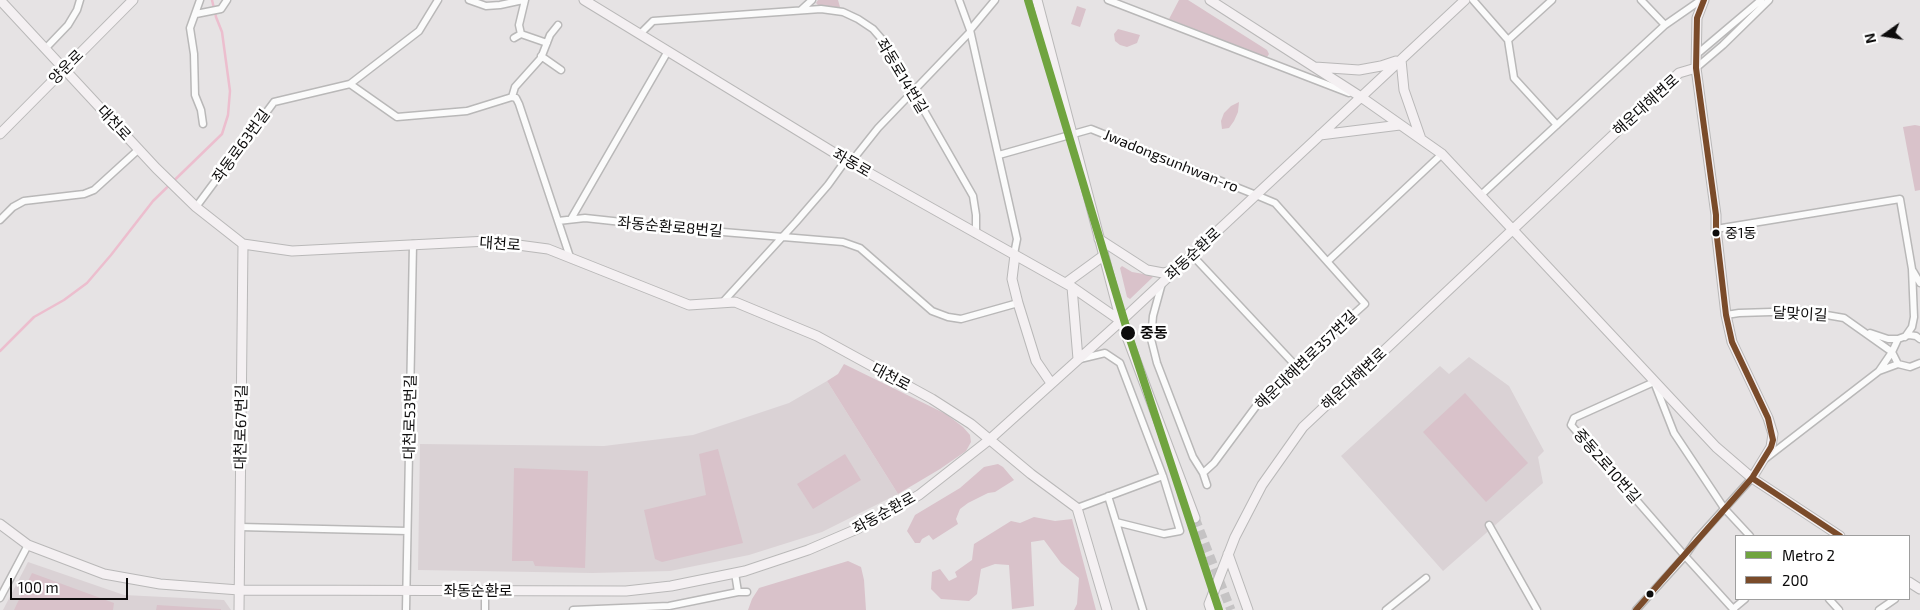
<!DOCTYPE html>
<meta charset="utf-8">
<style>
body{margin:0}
#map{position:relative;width:1920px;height:610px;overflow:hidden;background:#e6e3e4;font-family:"Exo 2",sans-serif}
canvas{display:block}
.legend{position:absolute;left:1735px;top:535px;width:175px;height:65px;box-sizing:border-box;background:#fff;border:1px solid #9e9e9e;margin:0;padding:6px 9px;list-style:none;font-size:15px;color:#0d0c0c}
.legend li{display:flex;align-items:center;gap:10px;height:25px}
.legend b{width:25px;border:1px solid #9e9e9e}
.north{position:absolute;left:1860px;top:10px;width:50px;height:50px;-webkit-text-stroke:4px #fff;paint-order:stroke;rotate:257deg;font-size:14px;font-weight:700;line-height:20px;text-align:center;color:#0d0c0c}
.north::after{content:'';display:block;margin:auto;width:18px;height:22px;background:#0d0c0c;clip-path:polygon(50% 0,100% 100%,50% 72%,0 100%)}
.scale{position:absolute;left:10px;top:578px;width:118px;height:22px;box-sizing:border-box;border:2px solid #0d0c0c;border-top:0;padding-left:6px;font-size:15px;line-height:18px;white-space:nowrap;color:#0d0c0c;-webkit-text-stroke:4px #fff;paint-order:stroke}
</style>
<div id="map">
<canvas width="1920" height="610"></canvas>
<ul class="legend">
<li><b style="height:6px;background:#70a43f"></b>Metro 2</li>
<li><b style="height:6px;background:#7a4b2a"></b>200</li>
</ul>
<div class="north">N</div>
<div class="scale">100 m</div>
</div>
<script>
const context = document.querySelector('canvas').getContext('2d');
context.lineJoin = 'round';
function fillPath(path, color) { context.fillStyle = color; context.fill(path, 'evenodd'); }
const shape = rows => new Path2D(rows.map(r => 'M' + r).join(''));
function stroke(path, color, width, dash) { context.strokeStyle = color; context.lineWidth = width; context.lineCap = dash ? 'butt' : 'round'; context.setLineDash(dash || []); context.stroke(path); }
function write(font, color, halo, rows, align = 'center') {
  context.font = font + ' "Exo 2","Noto Sans KR",sans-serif'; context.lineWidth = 5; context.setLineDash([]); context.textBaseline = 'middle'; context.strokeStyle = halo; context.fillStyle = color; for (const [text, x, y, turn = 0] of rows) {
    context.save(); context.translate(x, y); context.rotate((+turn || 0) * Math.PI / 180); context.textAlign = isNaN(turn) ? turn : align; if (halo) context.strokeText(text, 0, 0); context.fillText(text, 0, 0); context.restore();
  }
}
const built = shape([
 [1469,357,1509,386,1544,451,1538,457,1543,483,1443,571,1341,456,1440,366,1449,374],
 [827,381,898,494,822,532,749,555,670,571,592,573,418,570,420,444,604,446,693,435,789,403],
 [28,562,124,595,224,600,231,610,3,610]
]);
const green = shape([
 [818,0,838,0,840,7,838,8,818,5,816,3],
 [1179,0,1188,0,1267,50,1269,54,1267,57,1263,56,1169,19],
 [1077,6,1086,9,1080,27,1071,24],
 [1118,29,1140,35,1137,43,1127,47,1120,45,1115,41,1114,34],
 [1239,102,1238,112,1234,121,1229,128,1222,129,1221,121,1224,113,1231,106],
 [1915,125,1920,126,1920,190,1915,191,1903,127],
 [1122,266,1132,272,1150,275,1153,277,1130,299,1127,297,1120,268],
 [844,364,946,414,963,427,970,435,971,442,966,451,940,469,898,494,827,381,838,374],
 [1465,393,1528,463,1486,502,1423,432],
 [718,449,743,543,662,562,655,559,644,510,706,495,699,454],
 [845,454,861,480,813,509,797,484],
 [998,464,1003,467,1014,480,995,492,988,493,968,503,960,509,956,519,958,524,933,540,929,535,922,539,920,543,915,543,907,531,915,515,960,488,984,467],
 [514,468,588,471,585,568,535,566,533,561,512,561],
 [1034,517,1055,521,1072,519,1096,610,1074,610,1077,604,1079,578,1061,563,1044,540,1031,542,1034,606,1012,609,1009,565,995,564,981,569,977,594,969,601,941,599,931,589,932,572,940,569,949,581,957,577,955,572,972,560,974,544,1011,521,1020,523],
 [848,561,861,567,864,580,866,610,748,610,752,599,759,588],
 [32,573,114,603,113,610,14,610],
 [157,605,221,609,221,610,156,610]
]);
const stream = shape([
 [0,351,34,317,64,300,87,283,111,255,153,201,222,134,228,115,230,91,222,32,216,17,212,0]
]);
const secondaryTunnel = shape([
 [1195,518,1231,610]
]);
const street = shape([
 [200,0,190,28,194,54,195,95,201,110,203,124],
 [469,0,486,6,500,5,523,0],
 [959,0,970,30,1017,239,1014,254],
 [1108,0,1349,93],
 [1473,0,1508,40,1514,78,1557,125],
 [1641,0,1665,25],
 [801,10,812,0],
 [196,14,221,9,227,0],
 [970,30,995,0],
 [521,34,547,43],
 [640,34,653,21,821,9,843,12,858,19,873,29,886,44,973,196,976,215,976,234],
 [514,38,521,34,519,25,525,0],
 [1508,40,1552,0],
 [45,49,68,25,77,10,80,0],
 [1696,55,1761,0],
 [541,56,561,70],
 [1696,68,1723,45,1769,0],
 [350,84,397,117,467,111,512,97,516,98,519,104,570,257],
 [512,97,515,87,541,58,550,35,558,25],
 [999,155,1091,129,1256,195,1275,203,1365,304,1296,366,1257,405,1214,463,1203,473,1193,457,1157,363,1151,339,1153,316,1162,283],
 [851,162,878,128,970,32],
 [1481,195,1665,25,1701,0],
 [196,207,274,102,350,84,419,31,438,0],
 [571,219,668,51],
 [0,220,13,207,24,201,84,194,94,190,139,149],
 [558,221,585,218,687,229,843,242,860,248,932,311,948,317,961,319,1018,303],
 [1716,229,1900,199,1912,269,1914,317,1912,327,1905,337],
 [1192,255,1296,366],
 [1328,261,1442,154],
 [1913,271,1920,283],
 [722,303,796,222,828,185,846,160],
 [1726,315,1739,313,1803,311,1844,318,1892,352,1879,371],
 [1870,333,1888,339,1898,339],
 [1920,339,1916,336,1909,335,1898,339,1892,352,1898,364,1910,367,1920,363],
 [1765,459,1879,371,1898,364],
 [1203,473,1207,485],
 [1108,496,1143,610],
 [1077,508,1163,476,1120,363,1105,353,1080,359],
 [1116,522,1164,534,1180,531,1163,476],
 [1489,525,1537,610],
 [240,527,407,531],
 [735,573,738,592,747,592],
 [485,591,485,610],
 [0,598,28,545],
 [1829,599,1839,610],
 [1733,609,1745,599],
 [406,610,413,244],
 [573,610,669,606,738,592],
 [1386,610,1426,578],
 [1636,610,1685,556,1696,540,1752,478],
 [1734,610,1685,556,1571,425,1574,418,1654,382,1674,433,1724,508,1750,536],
 [1879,610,1895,599]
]);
const secondary = shape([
 [0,0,156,168,196,207,243,244,292,251,488,241,548,249,689,305,735,302,817,336,932,399,971,424,1031,474,1077,508,1107,610],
 [584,0,846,160,1072,287,1121,321],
 [1037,0,1121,321,1195,518],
 [1210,0,1361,97,1442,154,1716,447,1752,478,1840,536],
 [1704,0,1697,18,1696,68,1716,215,1716,229,1726,315,1732,342,1768,418,1773,434,1771,447,1752,478],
 [1401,60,1404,90,1421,139],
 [1315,67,1359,70,1381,66,1396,61],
 [0,134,133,0],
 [1320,135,1400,125],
 [1099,239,1147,270,1163,273,1175,270],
 [1015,255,1012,279,1018,303,1036,361,1051,383],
 [1066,283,1103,256],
 [1072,287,1078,359],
 [0,524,28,545,104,574,160,584,239,590,626,591,671,586,745,571,808,550,857,529,919,495,989,440,1121,321,1465,0],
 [1228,554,1248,610],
 [1909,582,1920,589],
 [239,610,243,244],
 [1211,610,1209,604,1235,537,1262,485,1303,427,1679,73,1696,68]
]);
const bus1 = shape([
 [1752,478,1840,536],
 [1636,610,1752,478,1771,447,1773,440,1768,418,1732,342,1726,315,1716,229,1716,215,1696,68,1697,18,1704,0]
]);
const metro1 = shape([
 [1028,0,1128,333,1219,610]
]);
const markers = [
 [1716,233,4.5,"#0d0c0c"],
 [1128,333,8,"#0d0c0c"],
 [1650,594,4.5,"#0d0c0c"]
];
const busNames = [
 ["중1동",1725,233]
];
const streetNames = [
 ["양운로",66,67,-45],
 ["좌동로14번길",902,76,59],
 ["해운대해변로",1646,105,-42],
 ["대천로",114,123,47],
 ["좌동로63번길",241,146,-54],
 ["Jwadongsunhwan-ro",1171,161,22],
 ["좌동로",852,163,30],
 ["좌동순환로8번길",670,227,5],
 ["대천로",500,244,4],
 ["좌동순환로",1193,254,-43],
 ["달맞이길",1800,314,3],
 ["해운대해변로357번길",1306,360,-44],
 ["대천로",891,377,28],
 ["해운대해변로",1354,379,-43],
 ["대천로53번길",410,417,-89],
 ["대천로67번길",241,427,-89],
 ["중동2로10번길",1607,466,49],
 ["좌동순환로",884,513,-29],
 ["좌동순환로",478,591]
];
const stopNames = [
 ["중동",1140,333]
];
fillPath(built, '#dad2d5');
fillPath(green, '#d9c2ca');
stroke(stream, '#ecbece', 2.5);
stroke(secondaryTunnel, '#c5c3c4', 9, [9, 4.5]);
stroke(street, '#b9b8b8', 9);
stroke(secondary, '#b9b8b8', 11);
stroke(street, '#fbfbfb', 6);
stroke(secondary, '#f4f0f2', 9);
stroke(bus1, '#7a4b2a', 6);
stroke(metro1, '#70a43f', 8);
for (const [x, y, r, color] of markers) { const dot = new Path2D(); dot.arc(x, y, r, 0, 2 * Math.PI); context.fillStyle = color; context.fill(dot); stroke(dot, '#fff', 2); }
write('14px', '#0d0c0c', '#fff', busNames, 'left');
write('15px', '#0d0c0c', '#fff', streetNames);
write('bold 15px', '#0d0c0c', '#fff', stopNames, 'left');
</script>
